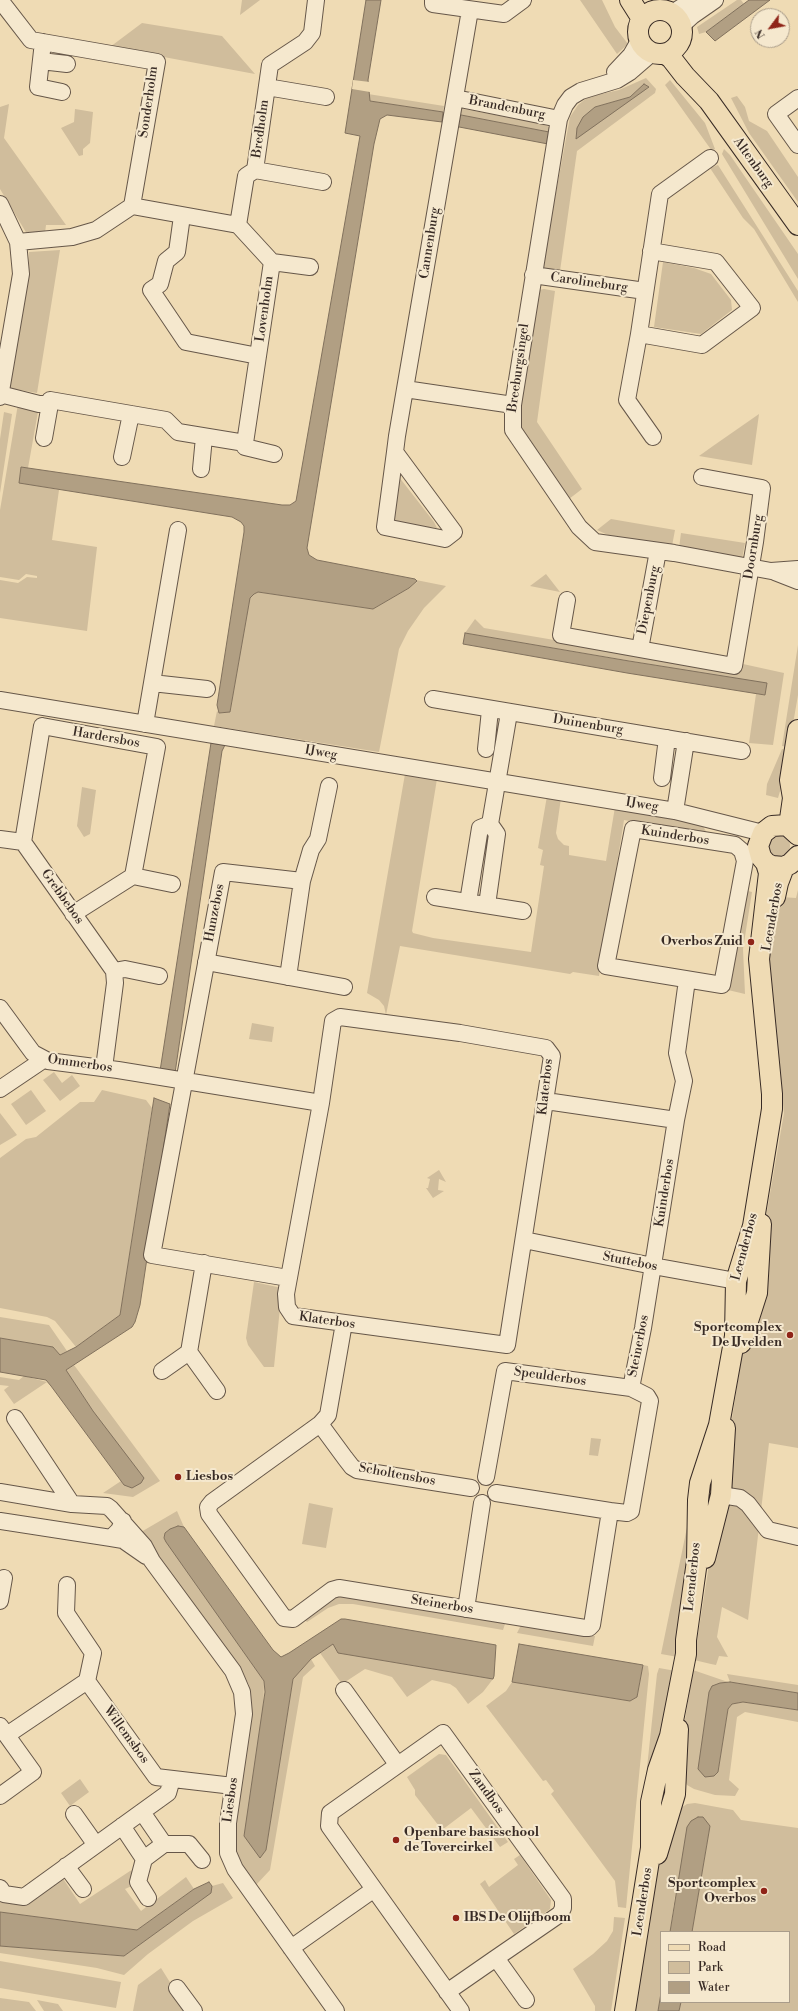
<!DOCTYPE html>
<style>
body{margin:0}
#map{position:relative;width:798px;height:2011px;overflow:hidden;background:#efdbb4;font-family:"Libre Bodoni",serif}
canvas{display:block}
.legend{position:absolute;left:660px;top:1931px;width:130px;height:72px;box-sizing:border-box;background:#f5e8ce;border:1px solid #a99c8a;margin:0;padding:5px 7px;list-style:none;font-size:12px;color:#382b25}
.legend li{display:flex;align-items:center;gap:8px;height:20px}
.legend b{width:20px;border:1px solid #a99c8a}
.north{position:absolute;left:750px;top:8px;width:40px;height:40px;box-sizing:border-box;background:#f5e8ce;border:1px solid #a99c8a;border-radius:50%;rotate:238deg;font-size:11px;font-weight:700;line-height:16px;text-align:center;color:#382b25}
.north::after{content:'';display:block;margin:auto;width:14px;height:18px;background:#8f2418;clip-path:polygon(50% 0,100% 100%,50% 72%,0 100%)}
</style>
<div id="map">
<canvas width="798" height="2011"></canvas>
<ul class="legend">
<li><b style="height:5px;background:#efdbb4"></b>Road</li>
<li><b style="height:11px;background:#d0bd9c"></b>Park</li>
<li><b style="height:11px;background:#b19f83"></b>Water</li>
</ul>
<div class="north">N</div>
</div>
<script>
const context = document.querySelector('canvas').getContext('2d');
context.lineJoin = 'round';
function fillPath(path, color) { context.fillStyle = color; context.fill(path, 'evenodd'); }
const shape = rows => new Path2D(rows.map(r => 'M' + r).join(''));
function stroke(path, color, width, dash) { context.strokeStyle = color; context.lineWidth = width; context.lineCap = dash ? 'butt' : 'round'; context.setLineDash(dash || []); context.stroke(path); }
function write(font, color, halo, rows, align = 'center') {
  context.font = font + ' "Libre Bodoni",serif'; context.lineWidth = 4; context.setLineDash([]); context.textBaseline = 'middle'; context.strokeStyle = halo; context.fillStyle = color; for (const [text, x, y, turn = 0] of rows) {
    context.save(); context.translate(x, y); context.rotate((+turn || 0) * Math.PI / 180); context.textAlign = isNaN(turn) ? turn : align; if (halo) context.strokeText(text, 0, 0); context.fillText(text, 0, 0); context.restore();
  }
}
const green = shape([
 [242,0,260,0,240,15],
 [580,0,602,0,615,27,628,44,617,54],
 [737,0,741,0,744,4,706,32,699,34,697,27],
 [142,23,222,36,255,74,110,47],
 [646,78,656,89,655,93,577,151,560,271,542,268,570,117,578,105,588,97,619,90],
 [644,84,648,88,577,128,595,107,630,97],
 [670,80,705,123,715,149,712,151,665,85],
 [368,94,444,106,443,112,370,101],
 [737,96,745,107,749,121,767,131,798,177,798,202,749,133,731,98],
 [9,104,4,138,66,225,46,225,45,233,27,234,0,189,0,107],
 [458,108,538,123,550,127,549,132,456,114],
 [75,109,93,112,90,143,83,149,83,155,79,156,61,128,74,122],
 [724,149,730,155,798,254,798,279,722,154],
 [718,165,798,291,798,302,754,229,743,218,710,168],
 [60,250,37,393,9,388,29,270,29,252],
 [663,262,694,268,711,274,731,300,732,310,701,334,654,327],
 [544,289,555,291,537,422,582,489,569,499,520,426,520,398,539,290],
 [18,404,39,406,28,468,21,467,19,482,59,490,52,540,97,547,87,631,0,618,0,580,18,583,27,577,37,578,37,576,26,574,19,580,0,577,0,510],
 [4,412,12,414,0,493,0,439],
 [759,414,752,465,699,456,713,446],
 [399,477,434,522,437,528,395,523,391,520],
 [611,519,675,530,672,546,608,535,597,530],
 [681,533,745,543,742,559,679,548],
 [546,574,560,592,530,586],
 [416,580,446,586,424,608,408,631,399,649,379,752,214,726,217,711,219,713,230,712,250,597,254,594,258,592,373,609,409,588,417,582],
 [475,619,484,628,724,669,743,664,784,673,773,745,749,743,756,694,765,695,767,684,465,633],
 [798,645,798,695,789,747,782,746],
 [782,749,789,750,785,774,778,798,766,795,767,784],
 [405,774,437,779,412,931,413,933,433,938,531,952,544,866,540,865,543,850,538,848,547,796,561,798,556,833,558,839,564,845,569,846,569,855,606,861,615,807,701,823,710,838,624,820,599,976,573,972,570,974,400,946,386,1015,384,1006,379,1000,367,993],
 [82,787,96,790,90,834,84,837,77,826],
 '768 846a11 11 0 1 1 22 0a11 11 0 1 1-22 0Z',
 [744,890,752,892,743,949,745,994,728,990],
 [798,890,798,1448,769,1443,748,1620,722,1607,717,1637,728,1657,719,1656,716,1665,711,1664,694,1660,741,1361,784,1113,769,976,769,948,773,923,781,897,796,898],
 [252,1023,274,1027,272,1042,249,1039],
 [54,1072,62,1083,72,1075,80,1086,60,1101,43,1080],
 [31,1090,46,1111,26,1125,11,1104],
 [102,1090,146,1100,152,1108,120,1315,76,1347,55,1321,47,1317,0,1308,0,1158,26,1139,36,1137,80,1102,94,1102],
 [0,1113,17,1135,0,1145],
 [439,1170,446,1182,439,1179,438,1190,444,1191,433,1198,426,1188,428,1188,430,1179,427,1178],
 [254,1282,282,1288,274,1367,264,1367,248,1345,246,1338],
 [0,1317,49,1325,67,1351,60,1355,53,1347,0,1338],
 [74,1365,160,1481,133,1497,103,1493,121,1481,124,1485,93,1411,66,1370],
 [24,1376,47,1382,14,1404,4,1390,9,1386,0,1385,0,1377,19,1380],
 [591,1438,601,1439,598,1456,589,1455],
 [693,1498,678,1657,661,1654],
 [309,1503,333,1508,326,1548,302,1544],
 [177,1511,184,1527,178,1526,170,1529,165,1533,164,1538,264,1681,260,1857,266,1850,293,1679,311,1659,315,1666,303,1677,270,1870,256,1885,238,1860,235,1848,234,1834,251,1702,249,1685,244,1675,141,1532],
 [340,1594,506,1620,505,1624,503,1630,353,1604,339,1604,328,1608,307,1622,304,1619],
 [522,1623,595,1636,593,1646,517,1633],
 [333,1644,339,1653,493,1679,483,1692,468,1704,456,1688,450,1684,432,1680,407,1697,392,1677,365,1669,342,1684,320,1653],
 [643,1665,648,1666,649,1674,626,1908,618,1907,615,1881,551,1794,554,1791,546,1780,543,1781,486,1706,506,1691,512,1682,630,1701,637,1697],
 [659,1668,676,1671,636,1900,646,1777,657,1674],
 [693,1670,728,1682,720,1683,718,1772,728,1709,732,1704,743,1702,798,1710,798,1722,745,1712,737,1717,729,1780,739,1789,735,1796,715,1795,694,1789,687,1785,682,1776,679,1756],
 [727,1674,798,1685,798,1693,730,1682],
 [439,1754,446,1755,508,1842,500,1847,471,1808,442,1830,415,1795,415,1790,407,1777],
 [80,1779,89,1792,70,1806,61,1793],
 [695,1803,733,1810,741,1820,798,1828,798,2011,679,2011,681,2002,789,2002,789,1932,692,1932,710,1826,675,1896,670,1932,661,1932,661,1993,658,2011,634,2011,661,1847,679,1809,687,1804],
 [520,1855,551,1900,550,1909,514,1934,480,1884,485,1880,489,1887,518,1865,514,1859],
 [136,1869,136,1884,125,1889,141,1911,186,1877,194,1889,137,1930,0,1912,0,1900,62,1877,80,1904,130,1871],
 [223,1883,233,1898,193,1921,148,1954,124,1975,97,1968,0,1953,0,1946,124,1956,210,1893,212,1886],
 [614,1917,625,1918,611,2011,595,2011,595,2006,573,1969,593,1954,607,1941,613,1931],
 [0,1961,121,1982,116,2008,0,1988],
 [161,1968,188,2011,133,2011,138,1985],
 [0,1998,29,2002,36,2011,0,2011],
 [37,2000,58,2004,63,2011,44,2011]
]);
const water = shape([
 [366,0,381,0,368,80,370,101,443,112,442,122,387,115,380,119,374,144,307,548,309,555,317,560,415,579,417,581,409,588,373,609,258,592,254,594,250,598,230,712,219,713,217,705,244,532,244,526,241,522,232,517,19,483,21,467,282,505,290,505,296,501,360,136,345,133,366,0],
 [749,0,770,0,715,41,706,32,749,0],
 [644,84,649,87,576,139,577,128,583,117,595,107,630,97,644,84],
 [456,114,549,132,548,144,454,126,456,114],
 [465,633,629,661,767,683,765,695,627,673,463,644,465,633],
 [211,743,225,745,222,751,175,1073,160,1071,211,743],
 [154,1098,170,1104,140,1305,135,1322,132,1327,66,1370,93,1411,144,1478,141,1483,132,1488,124,1485,51,1386,46,1380,0,1372,0,1338,53,1347,60,1355,76,1347,120,1315,154,1098],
 [178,1526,184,1527,273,1650,281,1657,289,1653,341,1619,345,1619,496,1645,494,1676,493,1679,338,1653,333,1644,311,1659,293,1679,266,1850,260,1858,244,1836,265,1692,264,1681,166,1542,164,1538,165,1533,170,1529,178,1526],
 [519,1644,643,1665,637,1697,630,1701,512,1682,519,1644],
 [730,1682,798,1693,798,1710,743,1702,732,1704,728,1709,718,1772,714,1776,705,1777,698,1769,709,1692,712,1686,720,1683,730,1682],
 [698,1817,703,1817,710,1826,692,1932,670,1932,687,1827,691,1821,698,1817],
 [209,1882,212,1886,211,1893,124,1956,0,1946,0,1912,137,1930,194,1889,209,1882],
 [661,1993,661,2002,681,2002,679,2011,658,2011,661,1993]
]);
const pier = shape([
 [353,80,370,82,370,92,352,89]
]);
const minor = shape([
 [0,0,31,40,157,62,132,206],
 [433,0,433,4,504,14,523,0],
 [672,13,693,0],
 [681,26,692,16,715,0],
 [43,42,38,87,62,92],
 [652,53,630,72,617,80,581,91,571,97,565,105,559,119,513,405,513,430,579,527,595,542,674,553,771,571,798,569],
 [41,61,67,64],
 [615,72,631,55,639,41],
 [267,87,326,97],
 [455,98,559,119],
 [798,98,776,114,798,145],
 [255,170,323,182],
 [0,204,18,242,21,274,0,397],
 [182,216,177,252,166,261,160,284,151,290,186,342,258,356],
 [238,225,272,262,310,267],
 [18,242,72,237,96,230,132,206,238,225,246,176,255,170,270,65,305,42,312,33,316,0],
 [533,275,645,291],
 [639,334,702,345,752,308,716,262,651,251],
 [405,389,513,405],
 [0,394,39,404,50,404,50,400,166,420,178,432,245,443,272,262],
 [653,437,627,400,639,334,660,194,710,158],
 [44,438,50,404],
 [245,443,245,447,274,454],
 [395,452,454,532,445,539,385,527,395,452,397,436,405,389,470,10],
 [122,457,131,414],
 [201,469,204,437],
 [775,572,798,581],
 [567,600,561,635,734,666,755,542,762,488,702,477],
 [640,649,658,551],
 [152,683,207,689],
 [433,699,742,751],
 [0,700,675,811,763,833],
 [145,724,178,530],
 [486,749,490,710],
 [662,778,667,738],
 [675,811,686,741],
 [633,829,735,845,742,851,745,861,722,985,606,966,633,829],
 [0,839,23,842,114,971,115,983,104,1068],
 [23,842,42,726,157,747,133,876,73,914],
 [133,876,172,884],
 [435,897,523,911],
 [468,902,480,828,490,824],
 [487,905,497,834,490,824,509,713],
 [206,962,344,987],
 [114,971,125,969,159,976],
 [288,977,302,881,311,850,318,839,329,786],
 [0,1008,33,1053,48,1061,118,1070,321,1103],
 [340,1017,460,1033,546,1048,552,1056,507,1345,293,1316,287,1307,286,1294,321,1103,333,1021,340,1017],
 [0,1089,43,1060],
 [546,1101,676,1120],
 [524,1240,653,1266,736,1281],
 [288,1278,152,1255,223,872,302,881],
 [344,1323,328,1415,320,1424,212,1502,208,1507,209,1514,284,1618,293,1619,332,1590,339,1588,585,1628,589,1628,592,1625,610,1511],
 [189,1352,204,1263],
 [162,1371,189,1352,217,1391],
 [631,1388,643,1328,676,1120,684,1081,677,1053,687,980],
 [15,1418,72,1504],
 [320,1424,345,1458,352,1467,357,1470,471,1488],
 [486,1477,505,1371,631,1388,647,1396,650,1401,631,1511,627,1513,610,1511,496,1493],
 [0,1492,72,1504,107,1506,111,1509,144,1546,152,1561,233,1671,242,1692,244,1714,228,1823,228,1853,235,1869,336,2011],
 [721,1495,740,1498,748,1504,768,1530,798,1537],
 [0,1521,111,1538,119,1530,123,1521],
 [111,1538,123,1540,146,1556],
 [67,1585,66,1613,93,1653,87,1681,156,1777,233,1786],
 [0,1601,4,1578],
 [466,1609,482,1503],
 [344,1690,397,1764],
 [0,1726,33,1772,0,1796],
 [7,1735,87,1681],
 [142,1812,164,1844],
 [74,1814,96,1845],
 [122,1826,144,1859],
 [66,1866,83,1889],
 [0,1888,4,1894,24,1897,168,1793,172,1779],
 [148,1898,138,1882,144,1859,164,1844,189,1844,202,1860],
 [291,1948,373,1890],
 [177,1988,194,2011],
 [447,1992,496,1958,526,2000],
 [461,2011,329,1826,330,1813,443,1733,563,1899,563,1908,560,1914,496,1958]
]);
const major = shape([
 [630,0,642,19],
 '638 32a22 22 0 1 1 44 0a22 22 0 1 1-44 0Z',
 [665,54,671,58,685,76,709,101,798,225],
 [792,829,790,819,793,798,790,780,798,730],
 [798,835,787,825,772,826,763,833,758,846,761,857,766,863,772,866,784,867,790,864,798,856],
 [775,897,778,883,784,867],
 [741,1343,757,1293,761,1224],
 [705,1558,721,1495,725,1428],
 [657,1854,675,1794,678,1729],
 [625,2011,651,1848,651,1802,658,1770,670,1736,686,1654,686,1640,697,1561,698,1500,700,1483,719,1425,735,1336,736,1281,753,1226,772,1109,772,1094,759,959,769,873,766,863]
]);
const markers = [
 [751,942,4,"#8f2418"],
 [790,1335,4,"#8f2418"],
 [178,1477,4,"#8f2418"],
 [396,1840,4,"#8f2418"],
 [764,1891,4,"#8f2418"],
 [456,1918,4,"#8f2418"]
];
const streetNames = [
 ["Sonderholm",149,102,-82],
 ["Brandenburg",507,108,11],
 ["Bredholm",261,129,-82],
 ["Altenburg",753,163,54],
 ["Cannenburg",430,243,-81],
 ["Carolineburg",589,283,8],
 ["Lovenholm",265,309,-82],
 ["Breeburgsingel",519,368,-82],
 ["Doornburg",754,547,-81],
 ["Diepenburg",649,600,-79],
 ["Duinenburg",588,725,9],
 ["Hardersbos",106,738,10],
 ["IJweg",321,753,10],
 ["IJweg",642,805,9],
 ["Kuinderbos",675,836,9],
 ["Grebbebos",62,897,55],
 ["Hunzebos",215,913,-79],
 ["Leenderbos",773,917,-80],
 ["Ommerbos",80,1064,8],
 ["Klaterbos",546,1087,-84],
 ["Kuinderbos",665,1193,-81],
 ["Leenderbos",745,1247,-75],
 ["Stuttebos",630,1262,11],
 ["Klaterbos",327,1321,8],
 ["Steinerbos",639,1346,-79],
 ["Speulderbos",550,1377,8],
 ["Scholtensbos",397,1475,10],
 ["Leenderbos",693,1577,-84],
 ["Steinerbos",442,1605,9],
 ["Willemsbos",126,1735,54],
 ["Zandbos",486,1792,54],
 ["Liesbos",231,1800,-82],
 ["Leenderbos",643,1902,-81]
];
const poiNames = [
 ["Overbos Zuid",743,942],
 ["Sportcomplex",782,1328],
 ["De IJvelden",782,1343],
 ["Liesbos",186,1477,"left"],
 ["Openbare basisschool",404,1833,"left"],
 ["de Tovercirkel",404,1848,"left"],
 ["Sportcomplex",756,1884],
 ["Overbos",756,1899],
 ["IBS De Olijfboom",464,1918,"left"]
];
fillPath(green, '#d0bd9c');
fillPath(water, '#b19f83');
stroke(water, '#81715d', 1);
fillPath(pier, '#efdbb4');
stroke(minor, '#665749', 18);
stroke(major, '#382b25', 22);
stroke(minor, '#f5e8ce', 16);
stroke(major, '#efdbb4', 20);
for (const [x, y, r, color] of markers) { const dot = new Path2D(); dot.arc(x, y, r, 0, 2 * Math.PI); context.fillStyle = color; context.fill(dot); stroke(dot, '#f5e8ce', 1.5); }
write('13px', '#382b25', '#f5e8ce', streetNames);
write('bold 13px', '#382b25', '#f5e8ce', poiNames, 'right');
</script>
